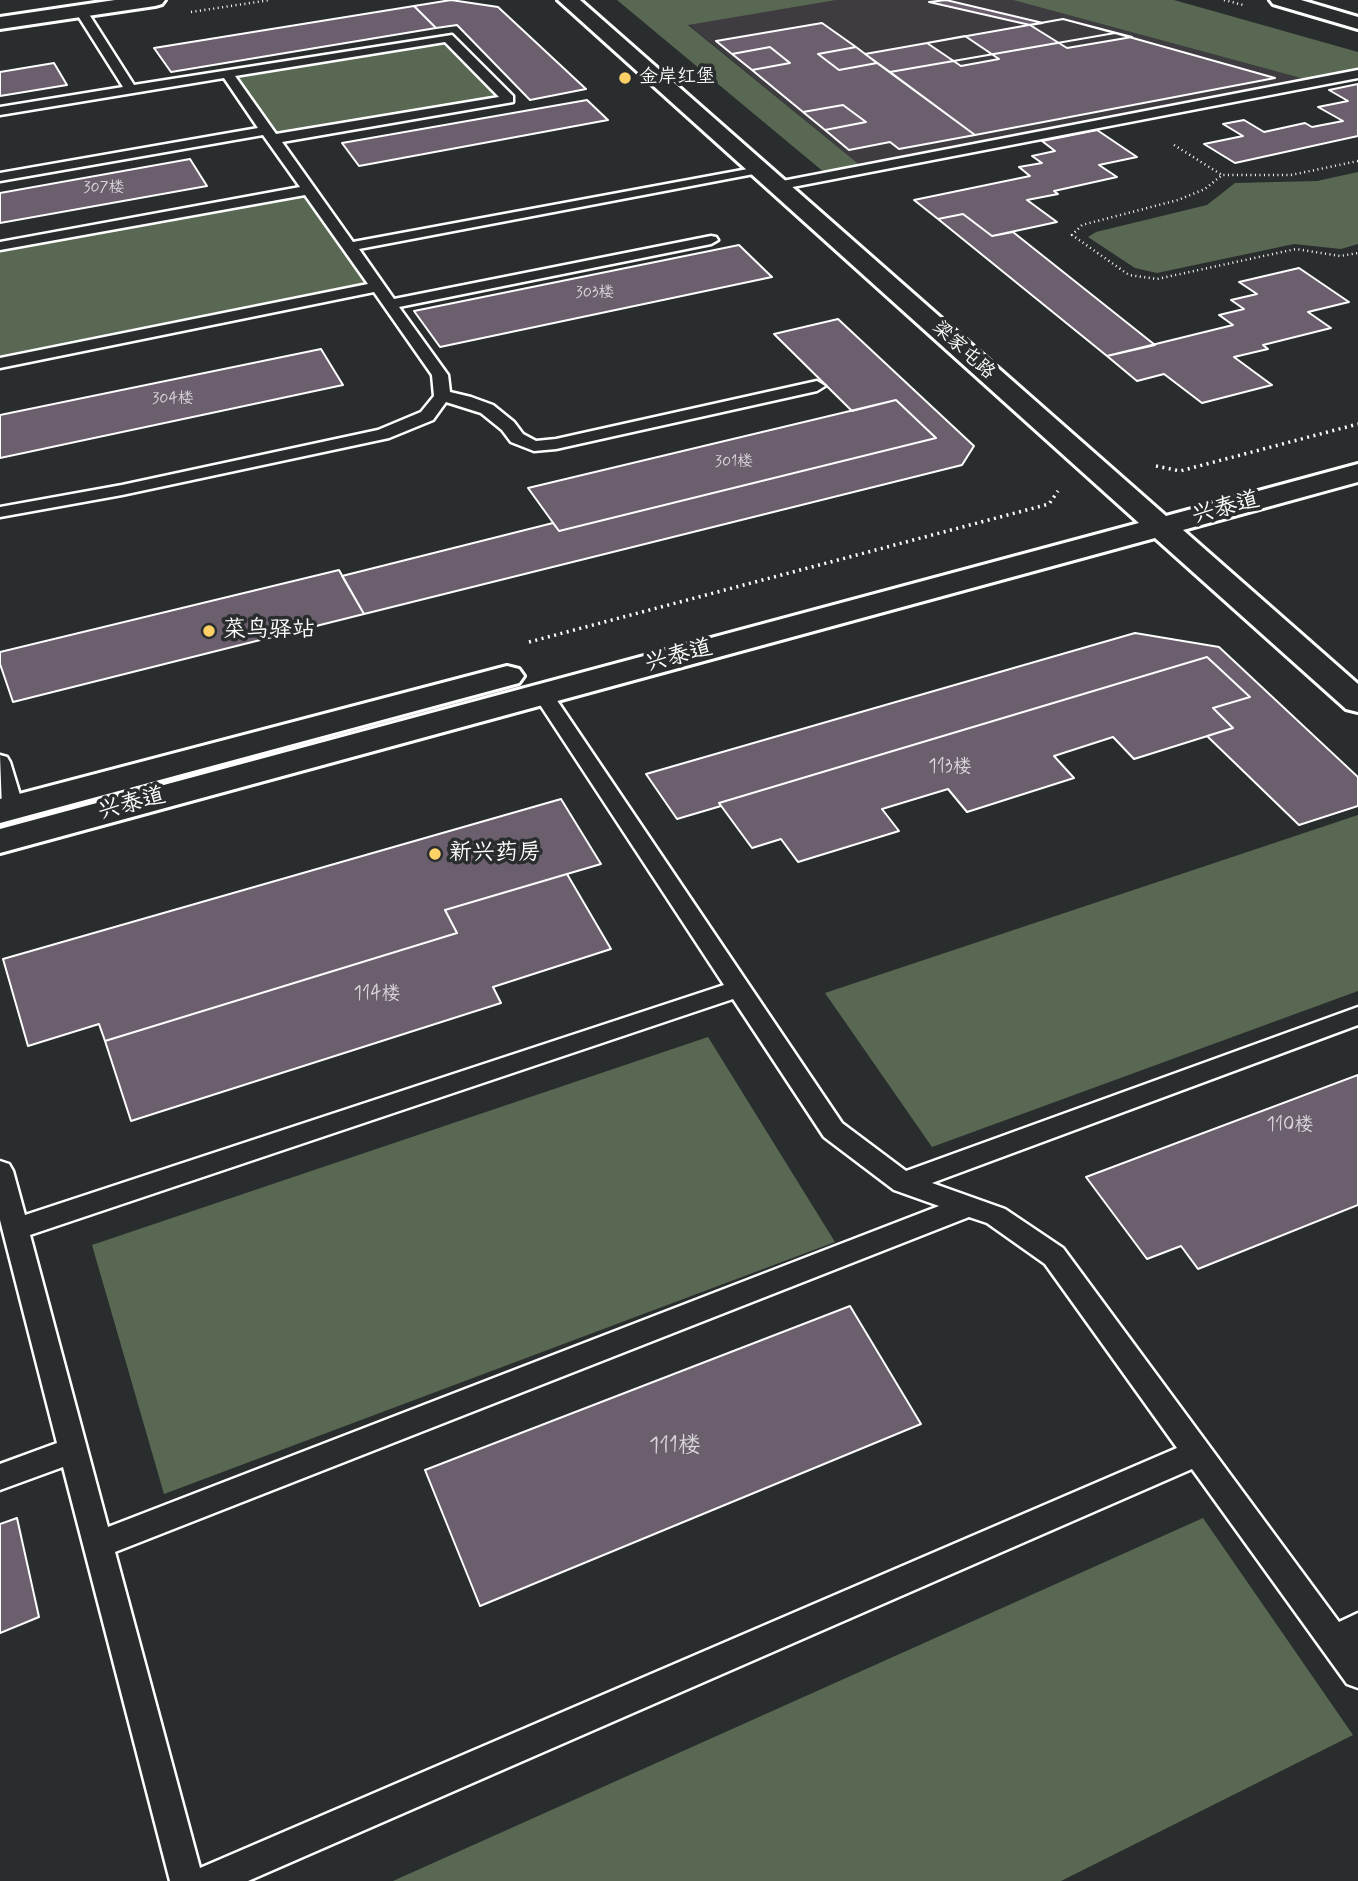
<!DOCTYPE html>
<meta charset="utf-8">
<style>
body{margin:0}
canvas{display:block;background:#2a2d2e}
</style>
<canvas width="1358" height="1881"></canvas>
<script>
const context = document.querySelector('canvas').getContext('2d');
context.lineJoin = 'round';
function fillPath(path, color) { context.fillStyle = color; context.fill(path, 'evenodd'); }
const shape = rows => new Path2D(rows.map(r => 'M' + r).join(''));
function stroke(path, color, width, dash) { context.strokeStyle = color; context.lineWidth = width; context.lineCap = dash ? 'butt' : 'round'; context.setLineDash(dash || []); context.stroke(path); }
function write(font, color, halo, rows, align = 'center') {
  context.font = font + ' Mynerve,"LXGW WenKai TC",sans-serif'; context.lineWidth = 7; context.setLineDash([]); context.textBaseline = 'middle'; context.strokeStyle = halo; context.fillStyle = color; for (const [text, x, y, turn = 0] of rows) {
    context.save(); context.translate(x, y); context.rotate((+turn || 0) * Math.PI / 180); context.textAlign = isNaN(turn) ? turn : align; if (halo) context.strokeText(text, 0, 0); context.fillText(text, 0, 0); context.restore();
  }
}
const built = shape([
 [836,0,1013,0,1312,81,861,166,688,24]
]);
const green = shape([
 [617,0,836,0,688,25,861,166,825,173],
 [1013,0,1174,0,1358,52,1358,72,1312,81],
 [443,40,497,97,279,135,235,74],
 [1358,172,1358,244,1341,249,1294,244,1157,273,1135,268,1088,237,1096,232,1207,205,1235,183,1317,181],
 [303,194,369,286,0,360,0,249],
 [1358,815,1358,991,932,1147,825,993],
 [708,1037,835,1242,164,1494,92,1245],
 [1203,1518,1353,1735,1061,1881,393,1881]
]);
const building = shape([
 [451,0,498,7,586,89,530,100,457,25,436,28,414,6,451,0],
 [946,0,1043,23,1030,25,929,2,946,0],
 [414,6,436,28,171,72,154,48,414,6],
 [1063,19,1115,33,890,72,865,54,1063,19],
 [1063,19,1132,37,1067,48,1030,25,1063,19],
 [822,23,856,47,818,54,839,70,877,63,975,135,899,149,890,142,849,150,825,130,866,122,843,105,803,112,752,70,790,63,770,47,732,54,716,41,822,23],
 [1115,33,1275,78,975,135,890,72,1115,33],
 [965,36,999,59,961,66,927,43,965,36],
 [770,47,790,63,752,70,732,54,770,47],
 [856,47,877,63,839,70,818,54,856,47],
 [54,63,67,85,0,96,0,72,54,63],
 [1358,84,1358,136,1235,163,1204,144,1243,136,1223,124,1244,120,1264,132,1305,123,1312,127,1343,121,1318,107,1348,101,1329,90,1358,84],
 [587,100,608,120,359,166,342,143,587,100],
 [843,105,866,122,825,130,803,112,843,105],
 [1097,130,1137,157,1099,165,1117,177,1054,191,1058,194,1027,200,1057,222,992,236,963,214,938,219,914,200,1030,176,1019,167,1042,163,1032,156,1055,151,1042,141,1097,130],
 [190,159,207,186,0,223,0,193,190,159],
 [963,214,992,236,1013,232,1155,345,1107,356,938,219,963,214],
 [739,245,772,277,440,347,414,311,739,245],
 [1299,268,1349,302,1308,312,1331,328,1263,345,1268,349,1234,357,1272,385,1202,403,1164,374,1137,381,1107,356,1233,325,1219,315,1244,309,1231,300,1257,294,1239,282,1299,268],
 [838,319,974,446,962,465,364,614,342,576,553,523,559,531,936,438,896,400,852,411,774,334,838,319],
 [321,349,343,385,0,458,0,415,321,349],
 [896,400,936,438,559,531,528,488,896,400],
 [339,570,364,614,13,702,0,664,0,652,339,570],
 [1135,633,1219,647,1358,777,1358,806,1299,825,1207,736,1233,728,1213,708,1250,697,1207,657,719,803,721,806,677,819,646,774,1135,633],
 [1207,657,1250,697,1213,708,1233,728,1134,759,1113,737,1054,756,1074,778,967,812,948,789,882,809,899,831,798,862,781,839,752,848,719,803,1207,657],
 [561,799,601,864,445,910,457,933,105,1041,99,1024,28,1046,3,959,561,799],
 [567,874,611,949,493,987,501,1003,131,1121,105,1041,457,933,445,910,567,874],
 [1358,1075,1358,1205,1198,1269,1181,1246,1147,1259,1086,1177,1358,1075],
 [850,1306,921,1424,480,1606,425,1470,850,1306],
 [17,1518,39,1617,0,1633,0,1524,17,1518]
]);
const pathFar1 = shape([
 [1224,0,1243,5],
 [191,12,270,0],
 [1174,145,1222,175],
 [1358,161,1291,175,1222,175,1205,189,1178,200,1082,225,1072,235,1129,275,1157,279,1296,249,1340,256,1358,253]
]);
const path = shape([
 [1156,466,1180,471,1358,424],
 [529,642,1049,504,1058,491]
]);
const lane = shape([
 [81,7,87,11,134,85,452,35,513,96,513,102,282,142,353,242,764,166,764,172,759,173,359,249,394,299,711,236,716,237,718,240,711,244,399,307,448,375,450,392,471,397,493,405,514,422,523,434,536,441,556,439,817,381,825,386,817,391,556,449,534,451,511,442,502,430,481,413,446,402,433,420,389,438,122,495,0,517,0,507,122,485,378,430,421,412,434,396,432,375,374,292,0,368,0,358,368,284,305,195,0,250,0,242,300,187,263,135,0,181,0,173,258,128,224,78,0,115,0,107,123,87,75,11,81,7],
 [445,42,499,97,276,134,235,76,445,42],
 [1358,70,1358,78,777,190,770,186,777,182,1358,70],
 [543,688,550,690,842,1123,906,1171,1358,1007,1358,1025,932,1183,1005,1209,1063,1248,1339,1622,1358,1613,1358,1688,1347,1684,1192,1469,248,1881,170,1881,63,1467,0,1490,0,1464,57,1443,0,1220,0,1161,9,1164,13,1171,25,1215,724,985,533,694,536,690,543,688],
 [733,999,824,1137,894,1190,939,1206,108,1527,30,1235,733,999],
 [969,1217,987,1223,1045,1264,1177,1448,200,1868,115,1552,969,1217],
 [0,755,7,757,10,762,24,808,20,813,13,815,6,813,2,808,0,755]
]);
const secondary = shape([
 [115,0,165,0,162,4,155,6,0,29,0,17,115,0],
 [558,0,580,0,1166,516,1358,464,1358,482,1183,530,1358,684,1358,712,1346,709,1155,538,0,853,0,829,1139,523,558,0],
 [1270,0,1301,0,1358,17,1358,29,1273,4,1270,0],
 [507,666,519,669,524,676,519,683,0,823,0,799,507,666]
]);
const markers = [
 [625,78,7,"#ffd166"],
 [209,631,7,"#ffd166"],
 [435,854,7,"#ffd166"]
];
const farNumbernames = [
 ["307楼",104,189],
 ["303楼",595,294],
 ["304楼",173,400],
 ["301楼",734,463]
];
const farPoinames = [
 ["金岸红堡",639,78]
];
const farStreetnames = [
 ["梁家屯路",963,351,42]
];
const numberNames = [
 ["113楼",950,768],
 ["114楼",377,995],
 ["110楼",1290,1126]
];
const streetNames = [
 ["兴泰道",1226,509,-15],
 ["兴泰道",679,657,-15],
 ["兴泰道",132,805,-15]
];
const poiNames = [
 ["菜鸟驿站",223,631],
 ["新兴药房",449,854]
];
const nearNumbernames = [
 ["111楼",675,1447]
];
fillPath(built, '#3e3c41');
fillPath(green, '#586852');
fillPath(building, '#6b5f6e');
stroke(building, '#fff', 2);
stroke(lane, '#fff', 5);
stroke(secondary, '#fff', 6);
stroke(pathFar1, '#fff', 2.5, [1, 3.5]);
stroke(path, '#fff', 3.5, [2, 4.5]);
fillPath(lane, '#2a2d2e');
fillPath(secondary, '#2a2d2e');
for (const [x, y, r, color] of markers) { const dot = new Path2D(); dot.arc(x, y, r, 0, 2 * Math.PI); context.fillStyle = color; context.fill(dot); stroke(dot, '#2a2d2e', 2.5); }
write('16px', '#dad7db', null, farNumbernames);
write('19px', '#fff', '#2a2d2e', farPoinames, 'left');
write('19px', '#fff', '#2a2d2e', farStreetnames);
write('19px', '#dad7db', null, numberNames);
write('23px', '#fff', '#2a2d2e', streetNames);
write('23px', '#fff', '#2a2d2e', poiNames, 'left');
write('23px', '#dad7db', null, nearNumbernames);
</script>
